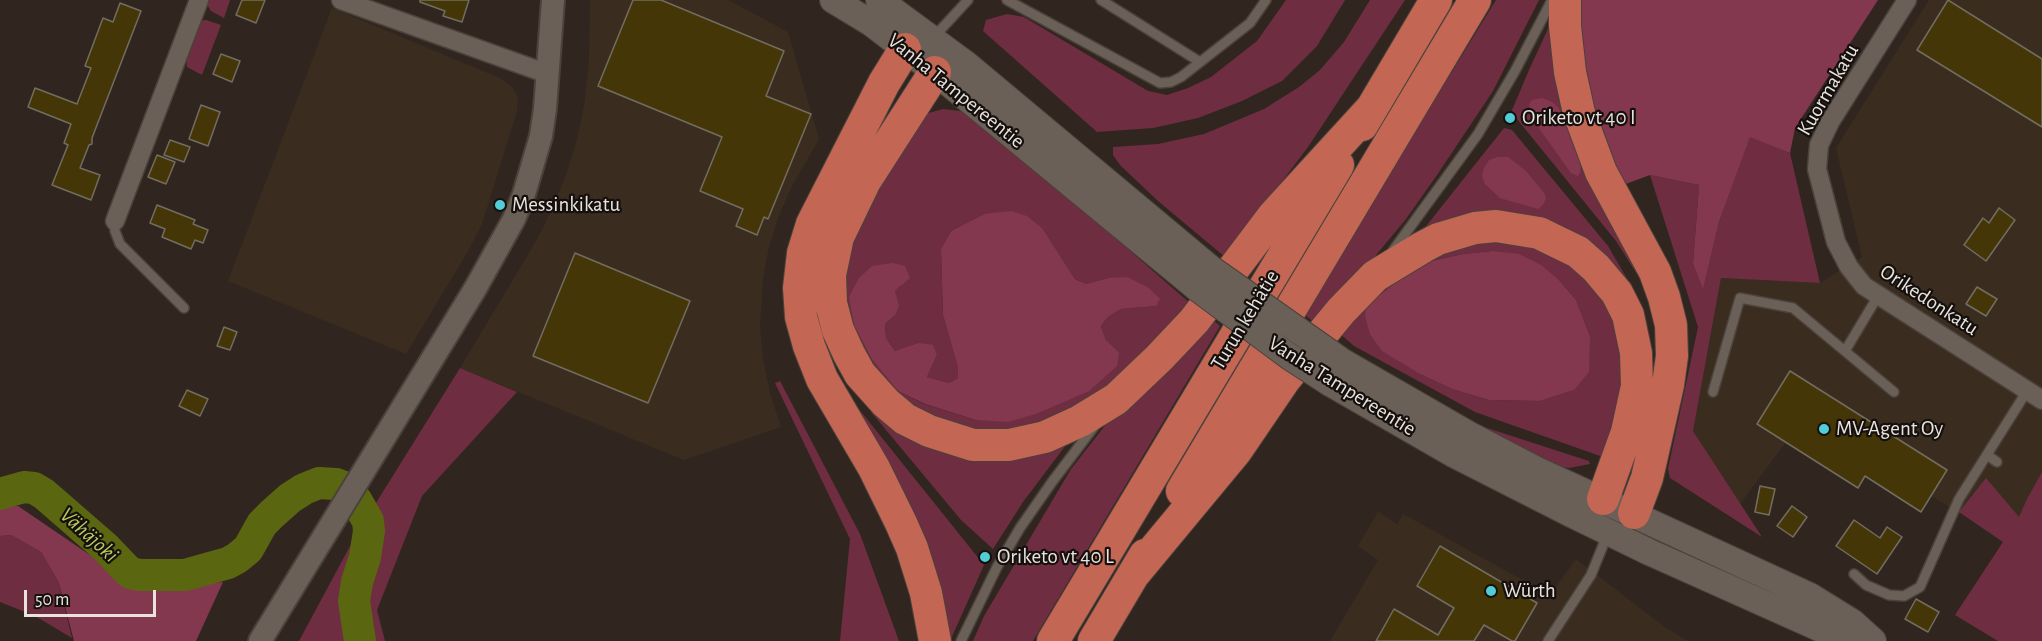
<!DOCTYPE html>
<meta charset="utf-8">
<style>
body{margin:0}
#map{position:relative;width:2042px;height:641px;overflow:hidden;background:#30261f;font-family:"Alegreya Sans",sans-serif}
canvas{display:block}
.scale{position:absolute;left:24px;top:590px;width:132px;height:27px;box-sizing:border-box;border:3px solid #e9e3de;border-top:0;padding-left:8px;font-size:18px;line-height:21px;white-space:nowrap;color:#e9e3de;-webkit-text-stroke:4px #15100d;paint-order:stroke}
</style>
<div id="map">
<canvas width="2042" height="641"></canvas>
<div class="scale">50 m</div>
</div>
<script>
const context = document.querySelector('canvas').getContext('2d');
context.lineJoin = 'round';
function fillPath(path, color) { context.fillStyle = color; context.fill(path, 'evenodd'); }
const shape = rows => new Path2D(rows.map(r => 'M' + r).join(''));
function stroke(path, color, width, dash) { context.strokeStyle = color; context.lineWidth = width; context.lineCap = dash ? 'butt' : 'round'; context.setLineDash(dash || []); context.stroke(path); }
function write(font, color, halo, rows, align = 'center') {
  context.font = font + ' "Alegreya Sans",sans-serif'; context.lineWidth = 4.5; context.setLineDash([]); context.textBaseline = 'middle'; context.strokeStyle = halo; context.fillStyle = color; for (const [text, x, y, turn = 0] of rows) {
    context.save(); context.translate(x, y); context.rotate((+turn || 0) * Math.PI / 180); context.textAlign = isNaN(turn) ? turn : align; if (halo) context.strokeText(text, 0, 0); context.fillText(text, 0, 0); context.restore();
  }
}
const built = shape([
 [590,0,728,0,788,32,819,139,791,188,778,218,769,247,763,278,760,327,763,359,770,393,781,427,684,460,460,368,529,253,544,226,565,178,577,140,585,100,589,59],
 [1929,0,2042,0,2042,641,1998,641,1955,615,2003,542,1959,512,1931,496,1921,512,1865,477,1858,488,1786,442,1740,504,1693,431,1721,278,1820,283,1862,257,1836,148],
 [332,8,502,79,513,88,518,97,517,111,482,224,467,253,406,354,228,281],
 [1378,512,1397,524,1403,514,1550,595,1576,559,1666,628,1688,641,1330,641,1378,560,1358,546]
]);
const green = shape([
 [207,0,230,0,224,18,211,11,206,3],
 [1286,0,1345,0,1317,46,1282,81,1242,101,1198,118,1153,128,1097,132,983,31,986,20,1007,14,1024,17,1148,91,1167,95,1188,88,1211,77,1257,41],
 [1370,0,1405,0,1308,147,1225,257,1158,201,1120,165,1113,155,1113,147,1158,144,1204,134,1264,109,1299,87,1320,70,1344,42],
 [1496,0,1539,0,1493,91,1437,175,1406,219,1318,325,1306,316,1359,223],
 [1553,18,1630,243,1650,304,1642,282,1616,241,1513,114,1512,110,1529,70],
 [206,20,221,25,202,75,187,67,186,52,198,21],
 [943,109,960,111,983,122,1192,305,1093,406,997,439,894,402,841,309,848,236,925,114],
 [984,214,1043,229,1075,279,1086,284,1108,278,1156,306,1121,309,1108,317,1101,326,1106,340,1119,352,1063,402,1039,413,976,420,924,404,898,391,859,278,901,286,895,291,895,315,885,324,886,338,895,351,904,349,937,355,927,377,949,383,958,378,958,368,943,315,941,249,951,231],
 [1504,128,1512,130,1608,246,1636,294,1650,338,1643,338,1577,237,1419,235],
 [1750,136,1790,153,1820,283,1721,278,1693,431,1762,537,1670,478,1668,469,1698,327,1650,175,1699,185,1693,264,1703,288,1719,222],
 [1477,238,1556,249,1607,300,1623,342,1621,405,1603,457,1475,412,1354,346,1338,332,1386,280],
 [1492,251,1559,280,1576,300,1590,336,1574,390,1540,401,1489,400,1452,389,1420,374,1377,297,1395,283,1432,261,1463,254],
 [1209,317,1220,326,1033,641,973,641,984,616,1071,469,1111,418],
 [460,368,517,392,422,496,377,610,385,641,299,641,356,535],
 [780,381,860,534,899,641,840,641,850,539,775,383],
 [846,393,984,565,950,641],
 [875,410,905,432,1065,442,1066,445,1023,502,993,549,961,520,871,412],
 [1456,418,1589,461,1590,464,1569,468,1555,466],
 [2042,472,2042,641,1998,641,1955,615,2003,542,1959,512,1986,478,2019,517,2027,499],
 [11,535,41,552,59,583,72,638,35,616,0,602,0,536]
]);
const forest = shape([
 [1575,0,1878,0,1795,128,1790,153,1750,137,1719,222,1703,289,1693,264,1699,185,1650,175,1623,185,1605,147,1590,97],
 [1542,98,1552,102,1558,107,1565,121,1581,164,1580,173,1578,176,1571,173,1531,117,1529,104,1532,100],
 [1498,157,1508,157,1526,171,1544,193,1546,198,1543,205,1538,209,1500,198,1485,184,1482,176,1484,168,1489,160],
 [1011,211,1027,216,1043,229,1075,279,1086,284,1108,278,1127,277,1149,288,1160,299,1156,306,1121,309,1108,317,1101,326,1106,340,1119,352,1117,366,1089,391,1039,413,1008,422,976,420,925,404,898,391,872,359,854,325,849,297,859,278,872,266,893,263,905,266,910,278,895,291,899,306,895,315,885,324,886,338,895,351,919,343,933,345,937,355,927,377,949,383,958,378,958,368,943,315,941,249,951,231,984,214],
 [1492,251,1519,254,1541,265,1559,280,1576,300,1590,336,1589,372,1574,390,1540,401,1489,400,1452,389,1420,374,1382,351,1370,334,1365,316,1366,308,1377,297,1395,283,1432,261,1463,254],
 [18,506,131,583,143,588,223,582,196,641,74,641,59,583,41,552,11,535,0,536,0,507]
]);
const river = shape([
 [0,494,24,487,34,488,44,494,105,547,130,573,140,575,185,575,228,563,237,558,248,549,262,524,272,514,290,498,304,489,319,483,336,484,344,487,356,500,368,521,369,531,365,557,357,582,354,601,360,641]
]);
const building = shape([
 [242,0,265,0,256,23,236,15,242,0],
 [420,0,469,0,462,22,443,16,445,11,420,2,420,0],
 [633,0,661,0,784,51,766,96,811,114,768,219,764,217,757,235,736,226,743,209,700,191,722,137,598,86,633,0],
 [1948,0,2042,59,2042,127,1917,50,1948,0],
 [120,3,141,11,92,138,92,144,89,145,80,168,100,175,91,200,52,185,68,145,64,143,71,124,28,107,35,88,77,104,91,68,85,66,103,18,113,22,120,3],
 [221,54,240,61,232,82,213,74,221,54],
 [201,105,220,112,208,146,189,139,201,105],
 [170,140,190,147,184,162,164,155,170,140],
 [157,155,175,162,166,184,148,177,157,155],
 [157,205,195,220,193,224,208,230,203,243,195,240,191,249,162,237,165,229,150,223,157,205],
 [1999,208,2015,220,1986,261,1964,245,1983,218,1989,223,1999,208],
 [575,253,690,301,648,403,533,356,575,253],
 [1977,287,1997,299,1986,316,1966,304,1977,287],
 [224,327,237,332,230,350,217,346,224,327],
 [1790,371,1947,470,1921,512,1865,476,1858,488,1757,424,1790,371],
 [187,390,208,399,200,416,179,406,187,390],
 [1760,486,1775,489,1769,515,1755,512,1760,486],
 [1792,506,1807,517,1793,537,1777,526,1792,506],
 [1854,520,1880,538,1887,527,1902,537,1877,574,1836,546,1854,520],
 [1440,546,1537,603,1515,641,1512,641,1484,625,1474,641,1376,641,1394,609,1438,635,1454,608,1417,586,1440,546],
 [1916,599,1939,612,1928,632,1905,619,1916,599]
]);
const service = shape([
 [1007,0,1160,83,1171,82,1181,77,1250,23,1266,0],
 [1101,0,1200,62],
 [933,38,968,0],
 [115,221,115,231,120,244,184,308],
 [1392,252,1478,134,1515,71,1552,0],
 [1845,351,1878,296],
 [1713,392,1740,298,1793,308,1894,392],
 [1987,455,1997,462],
 [1854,574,1866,585,1889,595,1904,596,1920,587,1959,499,2027,391],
 [961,641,997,567,1020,528,1052,482,1096,424],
 [1548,641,1591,575,1608,533]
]);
const minor = shape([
 [341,0,548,74],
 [1907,0,1830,122,1819,145,1817,169,1836,242,1849,267,1864,286,2042,400],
 [115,221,199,0]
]);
const tertiary = shape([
 [260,641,475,289,514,219,524,194,541,136,545,109,553,0]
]);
const secondary = shape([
 [833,0,871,23,935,72,1197,288],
 [879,0,966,64,1210,268],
 [1343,362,1468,434,1537,470,1810,596,1852,622,1873,641],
 [1330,383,1455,455,1571,514,1649,552,1848,641]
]);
const trunk = shape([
 [1565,0,1565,26,1570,72,1579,113,1601,172,1655,272,1664,297,1671,325,1672,356,1668,385,1647,478,1634,513],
 [905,49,884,83,812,224,803,253,799,288,801,317,809,346,822,379,874,468,901,523,912,548,926,593,935,641],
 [935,72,865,181,838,237,830,275,831,303,838,330,849,354,860,374,886,403,905,419,929,431,973,445,1009,445,1045,437,1080,421,1116,399,1159,358,1194,321,1274,215,1372,108],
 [1362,125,1436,0],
 [1182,491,1475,0],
 [1134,574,1236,451,1285,379,1341,311,1375,276,1423,247,1438,239,1475,228,1496,226,1539,233,1578,252,1596,268,1617,293,1628,315,1636,353,1637,386,1627,432,1603,499],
 [1053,641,1338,165],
 [1094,641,1145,555]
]);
const secondaryBridge = shape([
 [1210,268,1343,362],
 [1197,288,1290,357,1330,383]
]);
const markers = [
 [1510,118,6,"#52ccd6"],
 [500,205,6,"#52ccd6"],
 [1824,429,6,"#52ccd6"],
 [985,557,6,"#52ccd6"],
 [1491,591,6,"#52ccd6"]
];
const streetNames = [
 ["Kuormakatu",1828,90,-60],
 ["Vanha Tampereentie",956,91,39],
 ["Orikedonkatu",1929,300,33],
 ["Turun kehätie",1245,320,-59],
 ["Vanha Tampereentie",1342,386,32]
];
const poiNames = [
 ["Oriketo vt 40 I",1522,118],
 ["Messinkikatu",512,205],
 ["MV-Agent Oy",1836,429],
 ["Oriketo vt 40 L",997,557],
 ["Würth",1503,591]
];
const waterNames = [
 ["Vähäjoki",89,535,42]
];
fillPath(built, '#3b2c20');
fillPath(green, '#6f2d41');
fillPath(forest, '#83384f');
stroke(river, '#5b6610', 32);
fillPath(building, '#453608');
stroke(building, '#726d61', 1.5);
stroke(service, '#4a423b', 12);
stroke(minor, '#4a423b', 21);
stroke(tertiary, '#4a423b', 26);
stroke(secondary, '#4a423b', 28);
stroke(trunk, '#4a423b', 34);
stroke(service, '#6b6057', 9);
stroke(minor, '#6b6057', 18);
stroke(tertiary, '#6b6057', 22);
stroke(secondary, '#6b6057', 26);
stroke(trunk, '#c46654', 32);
stroke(secondaryBridge, '#4a423b', 28, []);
stroke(secondaryBridge, '#6b6057', 26);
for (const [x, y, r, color] of markers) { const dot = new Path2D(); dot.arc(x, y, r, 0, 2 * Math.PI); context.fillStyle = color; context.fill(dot); stroke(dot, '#15100d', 2); }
write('21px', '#e9e3de', '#15100d', streetNames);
write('21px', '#e9e3de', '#15100d', poiNames, 'left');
write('italic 22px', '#bacd60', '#15100d', waterNames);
</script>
